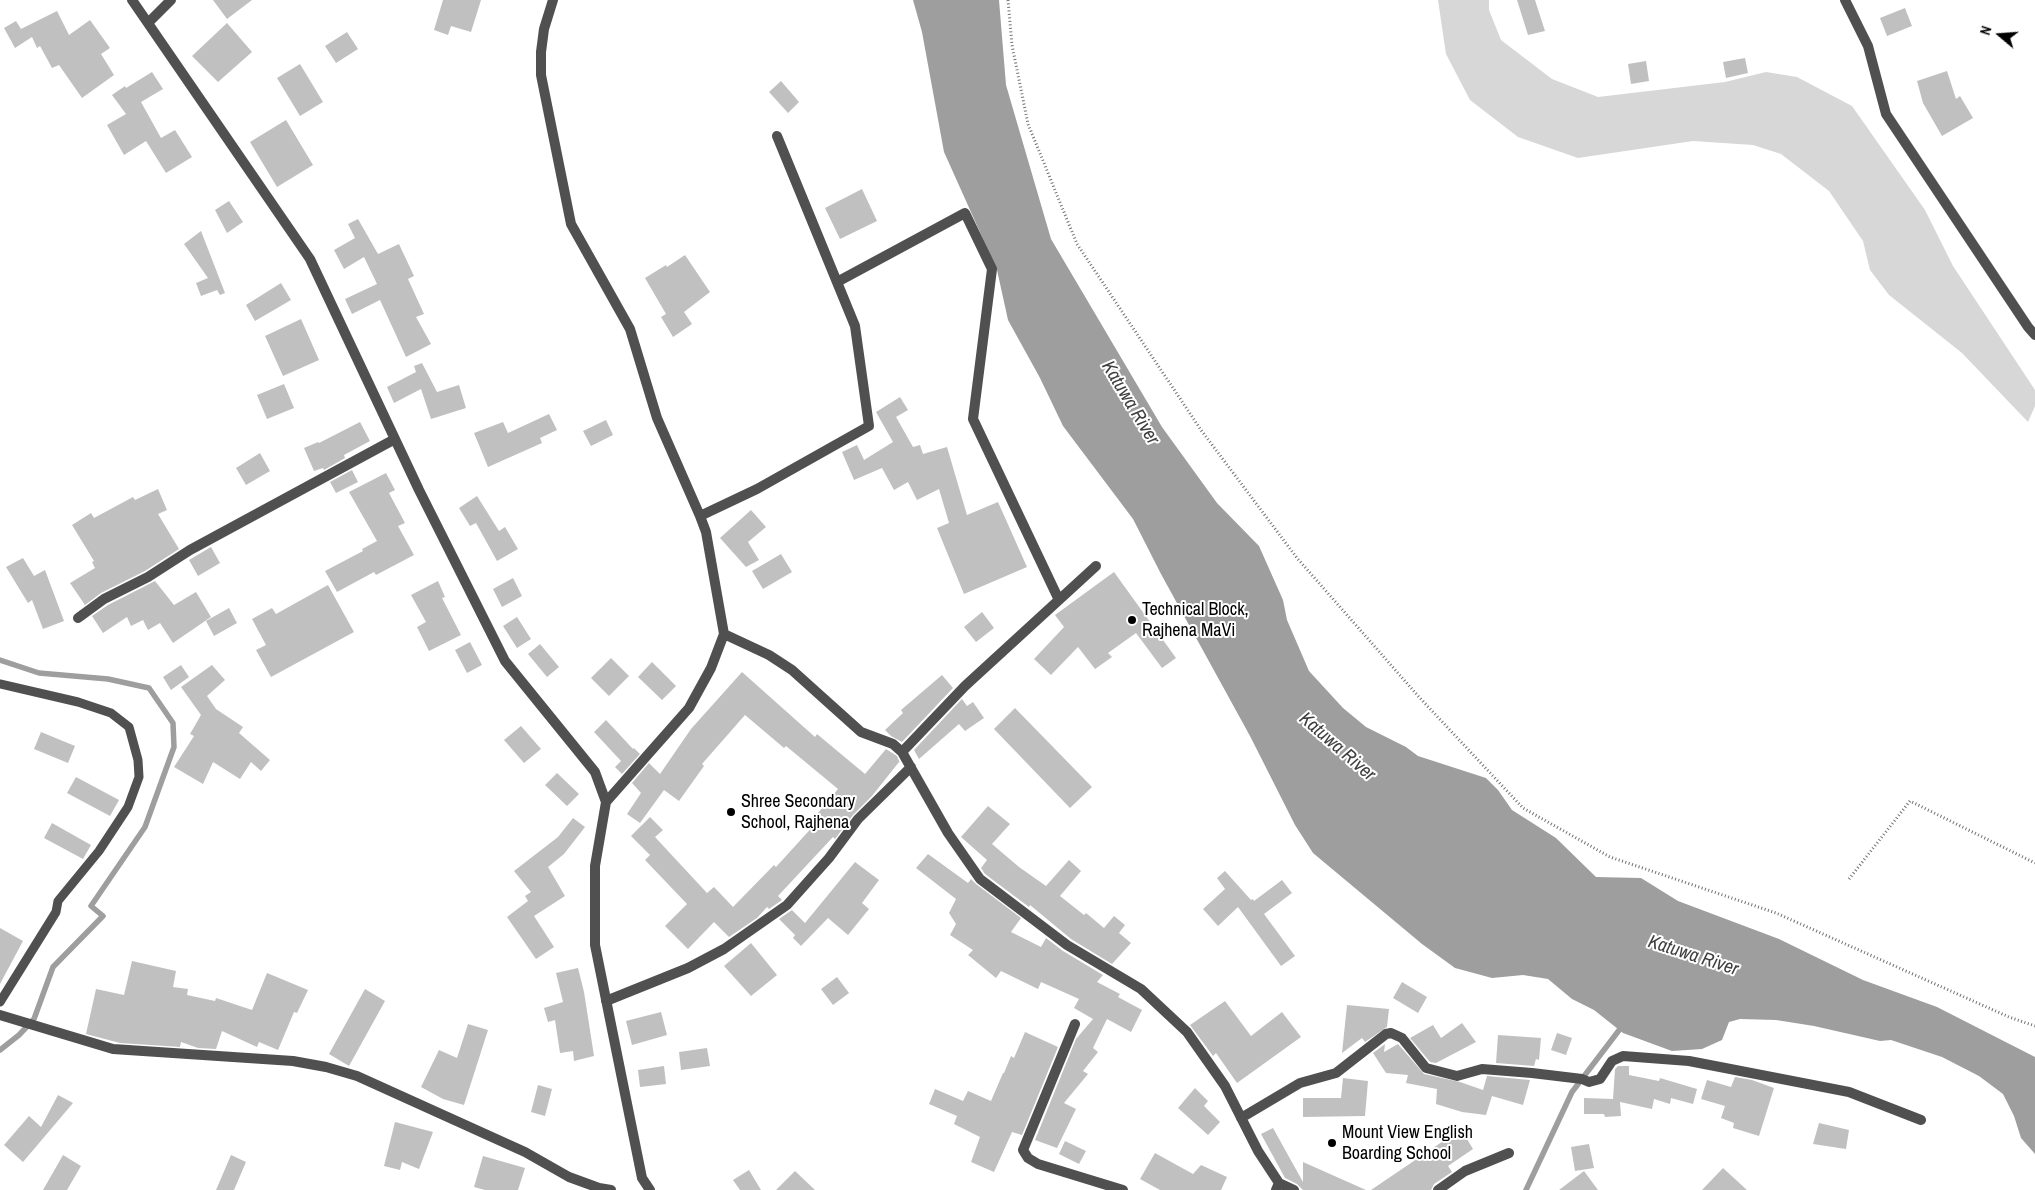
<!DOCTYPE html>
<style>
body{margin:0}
#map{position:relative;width:2035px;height:1190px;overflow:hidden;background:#fff;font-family:"Archivo Narrow",sans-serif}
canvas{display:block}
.north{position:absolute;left:1975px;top:10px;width:50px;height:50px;-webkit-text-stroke:4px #fff;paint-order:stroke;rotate:288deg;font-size:14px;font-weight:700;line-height:20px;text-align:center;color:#000}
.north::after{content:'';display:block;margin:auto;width:18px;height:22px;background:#000;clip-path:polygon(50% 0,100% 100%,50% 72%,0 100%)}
</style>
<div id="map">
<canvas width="2035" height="1190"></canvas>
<div class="north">N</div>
</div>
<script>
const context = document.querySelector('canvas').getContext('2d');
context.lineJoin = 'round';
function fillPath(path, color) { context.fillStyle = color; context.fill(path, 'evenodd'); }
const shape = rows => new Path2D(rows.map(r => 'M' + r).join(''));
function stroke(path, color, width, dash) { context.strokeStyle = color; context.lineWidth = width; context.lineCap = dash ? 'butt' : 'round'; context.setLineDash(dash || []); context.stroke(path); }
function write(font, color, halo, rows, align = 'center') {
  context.font = font + ' "Archivo Narrow",sans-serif'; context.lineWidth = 4; context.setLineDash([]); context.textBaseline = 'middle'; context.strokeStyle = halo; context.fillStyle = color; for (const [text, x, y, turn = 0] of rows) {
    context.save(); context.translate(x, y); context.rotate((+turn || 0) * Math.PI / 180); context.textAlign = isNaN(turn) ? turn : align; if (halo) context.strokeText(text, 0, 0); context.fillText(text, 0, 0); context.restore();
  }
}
const green = shape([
 [1438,0,1489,0,1489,10,1501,40,1552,79,1598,97,1725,82,1766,72,1797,77,1852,106,1925,210,1953,266,2035,390,2035,406,2028,422,1962,353,1889,295,1870,270,1863,241,1829,191,1781,154,1753,145,1693,141,1578,158,1518,137,1470,100,1446,54]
]);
const water = shape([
 [913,0,999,0,1006,85,1051,239,1162,427,1217,503,1259,546,1283,600,1287,620,1309,671,1343,708,1366,727,1406,747,1418,756,1486,778,1498,790,1512,810,1556,838,1596,877,1641,878,1678,901,1779,939,1863,980,1937,1007,2035,1057,2035,1154,2021,1138,2014,1116,2003,1094,1979,1076,1942,1057,1891,1040,1880,1041,1814,1026,1776,1020,1740,1019,1729,1022,1722,1040,1702,1049,1672,1051,1623,1033,1594,1010,1572,999,1548,979,1523,975,1492,978,1455,968,1422,944,1313,853,1295,825,1250,736,1161,574,1133,519,1063,426,1040,378,1008,320,997,270,944,152,922,32]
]);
const stream = shape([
 [0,660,39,673,108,679,149,688,173,723,174,747,145,827,91,906,103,916,53,967,34,1019,19,1035,0,1050],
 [1526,1190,1572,1092,1623,1025]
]);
const building = shape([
 [213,0,252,0,227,19],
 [443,0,481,0,471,32,451,26,448,35,434,30],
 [1517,0,1535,0,1545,31,1528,35],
 [1905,8,1912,26,1887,36,1880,18],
 [57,11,69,35,90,20,110,48,101,54,114,75,82,98,59,65,52,68,40,46,37,48,32,37,15,48,4,28,16,21,21,29],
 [227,23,252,52,218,82,192,56],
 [347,32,358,49,336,63,325,46],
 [1745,58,1748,73,1726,78,1723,62],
 [1646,61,1649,81,1631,84,1628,64],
 [300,64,323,102,300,116,277,78],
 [1947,71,1956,99,1960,96,1973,118,1942,136,1923,103,1917,81],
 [152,72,163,89,141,102,161,138,175,130,192,157,166,173,146,141,124,155,107,125,126,114,112,95,125,86,126,88],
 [781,81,799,102,788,113,769,92],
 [286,120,313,165,277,187,250,142],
 [862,189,877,221,840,239,825,208],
 [229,201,243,222,227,233,215,210],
 [358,219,378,254,399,244,414,276,408,279,424,314,416,317,431,344,406,357,380,300,352,314,345,299,377,284,364,257,344,269,334,250,355,238,348,224],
 [201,231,225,293,220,295,217,290,201,296,196,283,208,278,184,244],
 [685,255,710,292,684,312,692,324,673,337,661,317,666,314,645,278,666,265,667,267],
 [281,283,291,300,255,321,246,305],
 [301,319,319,360,283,376,265,336],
 [422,363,437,392,459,385,466,408,431,419,421,389,394,403,387,387,416,372,414,366],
 [284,384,294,408,267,419,257,395],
 [900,397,908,410,896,417,913,447,920,445,923,454,947,447,967,515,998,502,1027,567,964,594,937,528,949,523,939,489,917,500,908,482,894,490,882,468,854,480,842,452,857,445,864,460,893,442,876,412],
 [549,414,557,430,540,438,542,443,488,467,474,433,503,422,508,433],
 [606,420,613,435,591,446,583,431],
 [360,422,370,441,344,455,345,458,324,470,323,468,314,471,304,448,318,442,319,443],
 [260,453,270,471,246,485,236,468],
 [352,470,358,482,336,493,330,482],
 [386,473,395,490,389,493,405,523,398,526,414,555,376,575,374,572,337,592,325,571,363,551,362,549,377,541,349,492],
 [158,489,167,510,158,514,179,549,145,571,101,593,85,605,70,583,95,568,92,562,94,561,72,525,91,513,94,518,133,497,135,500],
 [477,496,499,531,505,527,518,549,497,561,476,523,470,526,459,508],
 [751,510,766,527,748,542,759,560,746,567,720,538],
 [211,547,220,563,198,576,189,560],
 [781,554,792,572,763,589,752,571],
 [23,558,34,576,45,570,64,621,43,629,32,600,28,603,6,567],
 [1114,572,1176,658,1162,668,1136,633,1108,653,1112,657,1095,669,1078,647,1051,675,1034,659,1064,627,1055,615],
 [513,578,522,596,502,607,493,589],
 [155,581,174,605,196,592,211,617,173,643,160,623,148,630,143,620,131,626,127,617,103,633,92,616,108,605],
 [438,581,445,597,442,598,461,635,429,651,417,627,426,622,411,595],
 [328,585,354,632,271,677,256,650,266,645,252,619,272,608,276,614],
 [229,608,237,623,214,636,206,621],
 [982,612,994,628,976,642,964,627],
 [517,617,531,639,517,648,503,626],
 [470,642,482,665,467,673,455,650],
 [540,644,559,667,547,677,528,654],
 [611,658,629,676,609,696,591,678],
 [652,662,676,686,662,700,638,677],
 [181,665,189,677,171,690,163,677],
 [212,665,225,680,207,696,216,709,243,727,239,733,270,760,261,771,251,762,240,779,213,762,203,784,174,767,194,736,190,734,201,715,181,687],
 [742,672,815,737,817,734,865,774,886,749,897,756,900,763,899,762,872,796,853,815,835,839,833,837,778,896,782,900,769,909,767,907,757,918,729,937,714,922,688,949,665,926,687,904,645,860,650,855,631,836,650,817,663,830,655,837,707,893,714,887,733,907,774,865,776,867,816,823,812,820,838,789,786,746,784,748,745,715,702,764,704,766,679,801,664,790,640,823,627,814,641,793,632,783,649,763,660,774,691,729],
 [942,675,953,688,902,742,891,736,885,730,903,713,901,710],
 [962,699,967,706,973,702,984,718,965,731,959,724,919,759,914,750],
 [1015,708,1092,787,1070,808,994,729],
 [606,720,633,749,634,748,640,754,622,774,615,767,621,761,594,732],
 [521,726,541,749,524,763,504,740],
 [41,732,75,746,68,763,34,749],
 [557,773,579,794,567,806,545,785],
 [76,777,119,800,110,816,67,793],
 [988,806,1010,824,992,844,1019,867,1046,886,1069,860,1081,871,1060,896,1084,915,1086,913,1104,928,1114,916,1125,925,1119,933,1131,943,1112,964,1071,939,1030,905,1029,907,985,874,981,868,987,860,961,837],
 [573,818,585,827,564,854,548,867,565,896,534,916,554,947,536,959,507,917,528,901,525,896,531,892,514,871,558,837],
 [52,823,91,845,83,859,44,838],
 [928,854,968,883,971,879,976,884,1021,918,1011,932,1041,947,1046,938,1063,951,1103,975,1097,982,1120,994,1118,997,1142,1010,1131,1032,1107,1019,1093,1048,1098,1052,1083,1071,1088,1074,1064,1103,1076,1109,1057,1148,1035,1140,1076,1039,1093,1019,1074,1008,1079,999,1041,982,1038,989,1001,971,996,978,968,955,973,950,950,935,956,924,949,913,956,899,916,868],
 [855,862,879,880,862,903,869,909,848,935,828,918,801,946,793,938,795,935,779,919,792,910,805,923],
 [1225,871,1251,900,1253,899,1254,901,1282,880,1292,893,1264,914,1295,956,1281,966,1238,907,1218,926,1203,909,1225,889,1217,878],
 [0,928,23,941,0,984],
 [751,943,777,975,751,996,724,966],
 [132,961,176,971,173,987,188,989,187,995,215,1001,216,998,252,1010,267,973,308,990,297,1013,294,1012,278,1050,259,1042,257,1047,222,1031,216,1049,198,1048,181,1042,180,1047,120,1043,86,1034,96,989,124,995],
 [578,968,584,992,594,1056,574,1061,573,1051,560,1053,555,1020,548,1022,544,1008,563,1002,556,973],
 [837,977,849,993,833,1005,821,989],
 [1402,982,1427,997,1418,1013,1393,998],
 [365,989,385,1001,349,1066,329,1054],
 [1225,1001,1251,1036,1282,1012,1301,1037,1237,1083,1216,1053,1213,1056,1190,1025],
 [1347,1005,1389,1009,1387,1027,1365,1042,1362,1038,1342,1053],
 [661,1012,667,1035,632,1045,626,1021],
 [1462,1023,1476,1042,1436,1063,1430,1062,1410,1038,1433,1025,1441,1038],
 [468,1024,488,1030,464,1105,443,1099,421,1087,439,1050,457,1058],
 [1025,1032,1058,1047,1022,1135,1012,1132,994,1172,971,1162,980,1137,954,1124,957,1116,929,1104,935,1089,963,1101,968,1091,991,1101,1003,1073,1004,1073,1011,1056,1014,1058],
 [1557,1033,1572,1038,1566,1055,1551,1050],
 [1498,1035,1541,1038,1539,1060,1536,1059,1534,1066,1496,1063],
 [1385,1044,1384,1052,1398,1044,1424,1074,1460,1082,1483,1090,1487,1076,1530,1080,1523,1105,1492,1096,1486,1115,1462,1112,1436,1104,1437,1089,1406,1083,1408,1075,1386,1073,1373,1053],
 [707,1048,710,1066,681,1070,679,1052],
 [664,1066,666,1084,640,1087,638,1070],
 [1618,1066,1629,1066,1629,1075,1659,1081,1660,1078,1697,1089,1693,1104,1671,1098,1670,1104,1654,1099,1652,1109,1620,1102,1621,1116,1605,1117,1604,1114,1584,1114,1584,1098,1613,1099,1615,1069],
 [1735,1077,1752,1080,1774,1088,1759,1136,1733,1128,1734,1123,1721,1118,1725,1106,1701,1099,1707,1080,1731,1087],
 [1343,1078,1368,1081,1365,1116,1303,1117,1303,1098,1341,1098],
 [538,1085,552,1089,545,1116,531,1112],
 [1195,1088,1208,1101,1204,1106,1220,1122,1208,1135,1178,1108],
 [58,1095,73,1103,23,1162,4,1145,29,1116,41,1127],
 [395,1122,433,1132,419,1169,402,1162,400,1170,384,1166],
 [1819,1123,1849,1130,1846,1149,1813,1144],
 [1273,1128,1303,1182,1303,1162,1366,1190,1303,1190,1297,1184,1285,1178,1261,1134],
 [1461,1129,1473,1149,1448,1166,1452,1172,1434,1184,1431,1190,1371,1190],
 [1065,1141,1086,1151,1079,1164,1059,1154],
 [1589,1144,1594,1168,1575,1171,1571,1147],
 [1155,1153,1193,1174,1201,1165,1227,1177,1221,1190,1160,1190,1140,1179],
 [63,1155,81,1166,67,1190,43,1190],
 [231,1155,246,1162,234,1190,216,1190],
 [483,1156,525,1168,518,1190,485,1190,474,1187],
 [1723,1168,1747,1190,1702,1190],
 [749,1170,761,1190,740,1190,733,1180],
 [795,1171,815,1190,776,1190],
 [1584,1171,1598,1190,1559,1190]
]);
const path = shape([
 [1008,0,1012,45,1028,124,1077,244,1201,430,1297,558,1419,697,1523,808,1610,857,1776,913,2009,1017,2035,1026],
 [1849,879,1910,801,2035,863]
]);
const service = shape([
 [0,684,78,702,111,713,129,727,138,760,139,777,128,807,99,851,58,901,56,912,0,1002]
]);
const minor = shape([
 [132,0,310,259,419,490,505,661,595,772,606,802,595,866,595,945,642,1178,650,1190],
 [553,0,544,29,541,52,541,75,571,224,630,329,657,418,700,516,706,532,724,634,711,668,689,708,606,802],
 [1845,0,1868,46,1886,114,2028,327,2035,335],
 [148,23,171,0],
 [837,282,965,213,992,269,973,419,1059,600],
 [700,516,757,489,869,426,855,326,777,136],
 [78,618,104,599,148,577,190,550,395,439],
 [724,634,769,655,792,670,861,732,893,744,902,752,948,833,980,879,1067,945,1141,989,1187,1032,1225,1086,1258,1151,1279,1183,1276,1190],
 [902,752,965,686,1096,566],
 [606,1001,688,968,724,949,787,905,829,858,858,819,911,767],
 [0,1015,113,1049,293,1061,326,1067,357,1076,525,1152,569,1177,599,1188,611,1190],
 [1075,1024,1023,1150,1028,1158,1038,1164,1123,1190],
 [1241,1118,1300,1083,1336,1073,1386,1034,1391,1033,1402,1038,1426,1068,1457,1076,1482,1069,1532,1073,1582,1079,1589,1082,1600,1079,1612,1061,1623,1056,1689,1061,1849,1092,1921,1120],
 [1279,1183,1294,1190],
 [1438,1190,1465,1171,1509,1153]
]);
const markers = [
 [1132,620,5,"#000"],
 [731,812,5,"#000"],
 [1332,1143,5,"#000"]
];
const poiNames = [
 ["Technical Block,",1142,610],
 ["Rajhena MaVi",1142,631],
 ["Shree Secondary",741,802],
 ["School, Rajhena",741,823],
 ["Mount View English",1342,1133],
 ["Boarding School",1342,1154]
];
const waterNames = [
 ["Katuwa River",1130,403,59],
 ["Katuwa River",1337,747,41],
 ["Katuwa River",1693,956,18]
];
fillPath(green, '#d7d7d7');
fillPath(water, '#9e9e9e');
stroke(stream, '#9e9e9e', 5.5);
fillPath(building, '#c0c0c0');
stroke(path, '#727272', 3, [1, 2.5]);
stroke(service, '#505050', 9);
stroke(minor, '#505050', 10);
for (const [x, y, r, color] of markers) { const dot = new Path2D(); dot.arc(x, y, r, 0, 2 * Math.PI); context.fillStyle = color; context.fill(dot); stroke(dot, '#fff', 2); }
write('18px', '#000', '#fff', poiNames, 'left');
write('italic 19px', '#3f3f3f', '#fff', waterNames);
</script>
